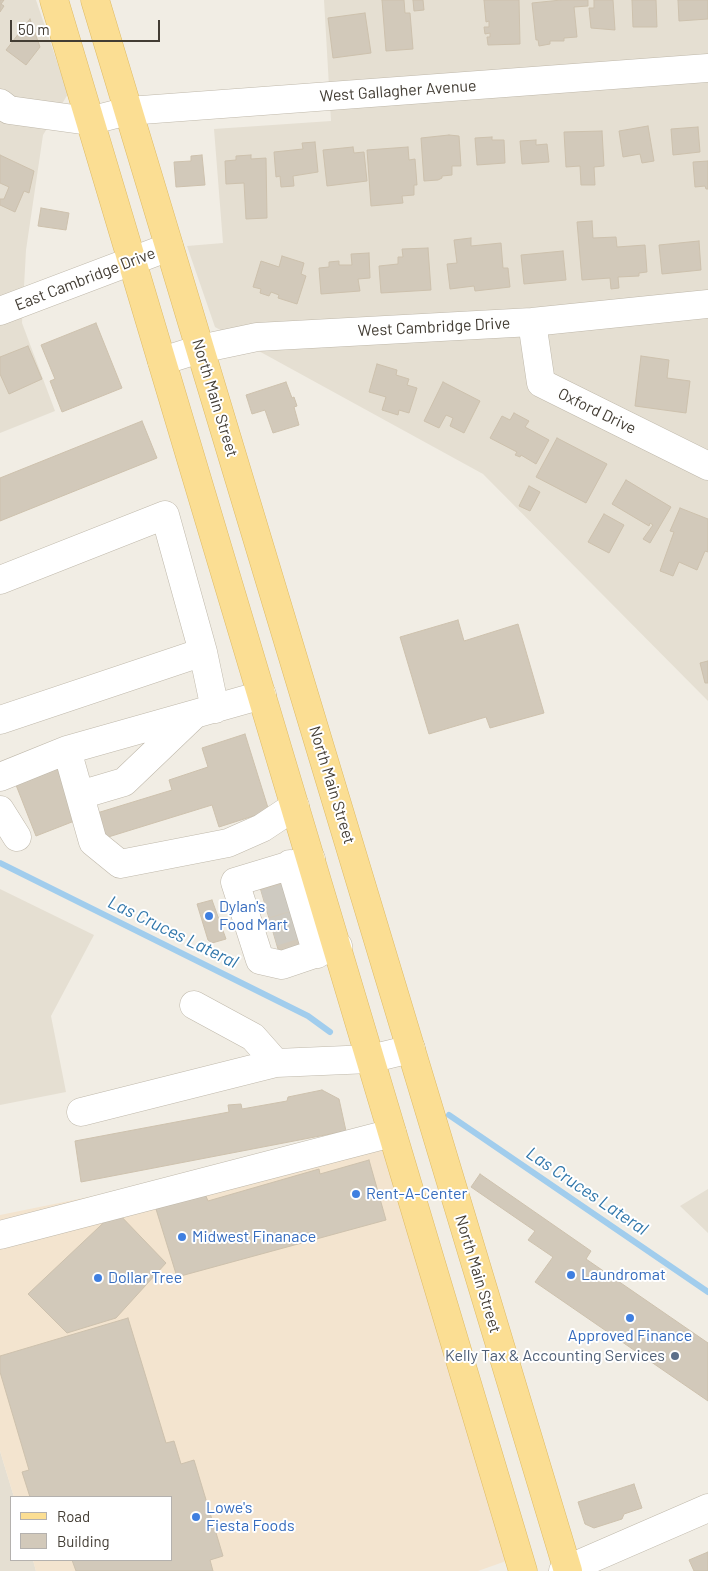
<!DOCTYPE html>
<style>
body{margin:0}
#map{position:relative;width:708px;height:1571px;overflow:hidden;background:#f1ede4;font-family:Barlow,sans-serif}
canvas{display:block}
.legend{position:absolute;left:10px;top:1496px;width:162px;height:65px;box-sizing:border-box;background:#fff;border:1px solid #b4b1ae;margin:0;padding:6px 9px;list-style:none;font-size:15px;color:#433d34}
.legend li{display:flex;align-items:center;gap:10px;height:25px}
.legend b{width:25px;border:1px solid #b4b1ae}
.scale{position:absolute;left:10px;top:20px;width:150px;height:22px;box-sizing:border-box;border:2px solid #433d34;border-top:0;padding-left:6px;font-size:15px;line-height:18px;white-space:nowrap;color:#433d34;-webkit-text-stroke:4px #fff;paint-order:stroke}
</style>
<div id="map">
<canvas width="708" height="1571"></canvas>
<ul class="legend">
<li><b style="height:6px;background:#fbde93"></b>Road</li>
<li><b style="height:14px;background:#d2c9ba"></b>Building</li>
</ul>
<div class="scale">50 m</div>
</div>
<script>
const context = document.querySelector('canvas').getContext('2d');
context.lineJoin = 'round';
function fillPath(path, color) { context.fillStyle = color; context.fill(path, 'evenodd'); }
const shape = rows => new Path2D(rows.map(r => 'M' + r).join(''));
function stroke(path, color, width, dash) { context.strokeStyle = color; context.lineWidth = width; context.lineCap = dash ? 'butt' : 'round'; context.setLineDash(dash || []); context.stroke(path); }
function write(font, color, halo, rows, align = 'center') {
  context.font = font + ' Barlow,sans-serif'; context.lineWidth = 4; context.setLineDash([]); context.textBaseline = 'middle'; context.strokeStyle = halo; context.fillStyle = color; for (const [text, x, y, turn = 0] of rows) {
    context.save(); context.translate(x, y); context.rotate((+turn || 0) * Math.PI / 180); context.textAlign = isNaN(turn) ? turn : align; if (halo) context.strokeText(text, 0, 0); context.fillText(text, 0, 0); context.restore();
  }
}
const residential = shape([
 [0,0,36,0,68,94,43,135,26,250,22,323,55,411,0,433],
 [324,0,708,0,708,701,483,474,215,327,187,246,223,243,214,129,331,121],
 [0,889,94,935,51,1016,66,1092,0,1105],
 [708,1189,708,1233,680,1206],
 [0,1451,14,1497,11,1497,11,1560,33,1560,36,1571,0,1571]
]);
const commercial = shape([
 [385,1137,509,1560,478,1571,36,1571,33,1560,171,1560,171,1497,14,1497,0,1451,0,1215]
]);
const stream = shape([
 [0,863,308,1016,330,1032],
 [449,1115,708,1292]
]);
const building = shape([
 [0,0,4,0,1,4,4,6,0,12,0,0],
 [382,0,404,0,405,13,410,13,413,49,386,51,382,0],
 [413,0,423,0,424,10,414,11,413,0],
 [484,0,519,0,520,44,488,45,487,37,490,37,490,33,485,34,484,27,489,27,489,21,486,22,484,0],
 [561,0,588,0,588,6,574,7,577,37,564,38,564,41,550,41,550,44,539,46,538,40,536,40,532,3,561,0],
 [594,0,613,0,615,30,591,28,589,8,594,8,594,0],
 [632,0,656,0,657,27,633,27,632,0],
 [678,0,708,0,708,19,679,21,678,0],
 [365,13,371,53,333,58,328,18,365,13],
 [30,19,40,47,26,65,6,50,30,19],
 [648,126,654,161,642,163,640,154,623,157,619,131,648,126],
 [698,127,700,152,673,155,671,129,698,127],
 [602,131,604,166,594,167,595,185,581,185,580,166,566,167,564,132,602,131],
 [449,135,459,136,461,166,452,166,452,175,442,176,442,178,438,180,424,181,421,138,449,135],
 [492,137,492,140,504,140,505,163,477,165,475,138,492,137],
 [536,140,536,145,547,144,549,162,522,164,520,141,536,140],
 [315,142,318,172,293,176,294,186,281,187,280,176,276,177,274,152,303,149,302,143,315,142],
 [353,147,354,153,364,152,367,181,327,186,323,150,353,147],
 [408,147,409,160,415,159,417,185,414,185,414,195,402,196,403,203,371,206,367,150,408,147],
 [0,155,34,171,29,193,24,191,15,212,0,205,0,199,4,199,9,187,0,183,0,155],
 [202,155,205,185,176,187,174,162,191,161,191,156,202,155],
 [251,155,251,159,266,158,267,218,246,219,244,183,226,184,225,161,236,160,236,156,251,155],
 [708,161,708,189,706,189,705,186,695,187,693,162,708,161],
 [41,208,69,213,66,230,38,226,41,208],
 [592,221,593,238,616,237,617,247,645,245,647,272,639,273,639,276,618,277,619,288,611,289,610,278,582,280,577,222,592,221],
 [471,238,471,246,501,243,503,268,508,268,510,287,475,291,474,286,450,289,447,264,457,263,454,240,471,238],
 [699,241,701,270,662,274,659,245,699,241],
 [428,248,431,290,381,293,379,266,398,264,398,257,403,257,402,249,428,248],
 [563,251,566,280,524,284,521,255,563,251],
 [369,253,370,278,358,279,360,291,321,294,319,268,329,267,329,262,339,261,339,265,352,265,351,254,369,253],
 [282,256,304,263,301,274,306,276,297,304,278,298,279,295,271,292,269,296,260,293,261,289,253,287,261,261,279,267,282,256],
 [96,323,122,388,62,412,50,381,55,379,41,345,96,323],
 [28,346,42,379,9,394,0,374,0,357,28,346],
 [641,356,669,360,667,378,690,381,686,413,635,406,641,356],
 [377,364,397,370,396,375,409,379,407,385,417,388,409,413,399,410,398,415,382,410,386,397,369,392,377,364],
 [286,382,292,398,294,397,297,406,294,407,299,425,273,433,265,410,252,414,246,395,286,382],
 [443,382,480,401,464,433,450,426,453,418,446,415,439,428,424,421,443,382],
 [514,413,529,421,525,427,549,440,536,464,521,455,520,457,515,455,517,452,490,438,502,416,510,420,514,413],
 [142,421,157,458,0,521,0,478,142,421],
 [557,438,607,464,586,503,536,477,557,438],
 [626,480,671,507,650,543,643,539,653,525,650,523,649,526,612,504,626,480],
 [529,486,540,492,530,511,519,506,529,486],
 [680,508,708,519,708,552,705,551,697,570,679,562,673,576,660,571,674,532,670,531,680,508],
 [604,514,624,525,609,553,588,542,604,514],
 [458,620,464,641,518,624,544,713,490,728,486,717,429,734,400,637,458,620],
 [708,661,708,683,705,683,700,663,708,661],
 [245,734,269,811,219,827,212,805,105,838,97,813,172,790,169,780,208,767,202,748,245,734],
 [57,768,77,820,36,836,16,785,57,768],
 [283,870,307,949,280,956,257,877,283,870],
 [212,900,226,939,212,943,208,940,197,904,212,900],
 [322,1090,339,1099,346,1131,81,1182,75,1141,229,1112,228,1105,241,1104,242,1109,287,1101,288,1097,322,1090],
 [369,1160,386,1220,177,1277,156,1209,205,1194,208,1201,319,1169,320,1174,369,1160],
 [480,1174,591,1251,586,1259,708,1343,708,1401,535,1282,553,1257,528,1240,535,1231,471,1187,480,1174],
 [116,1211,166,1263,116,1318,67,1333,28,1294,116,1211],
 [128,1318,166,1443,174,1441,181,1464,194,1460,223,1556,210,1560,213,1571,76,1571,72,1560,171,1560,171,1497,30,1497,22,1472,29,1470,0,1372,0,1356,128,1318],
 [634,1484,642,1508,624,1514,622,1519,594,1528,585,1524,578,1502,634,1484],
 [708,1552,708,1571,694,1571,689,1560,708,1552]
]);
const minorTunnel = shape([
 [265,904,291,896],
 [273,932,299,924]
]);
const minor = shape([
 [0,103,9,110,89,121,128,111,708,68],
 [0,311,169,247],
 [532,322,541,383,708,466],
 [162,361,200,349,257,337,532,322,708,304],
 [0,580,165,515,203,652,215,709],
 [262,695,67,750,93,842,120,864,228,843,262,828,295,806],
 [0,720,203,652],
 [0,777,67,750],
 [80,795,124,782,193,716],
 [0,810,17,837],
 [311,859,235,882,260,960,282,965,338,946],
 [290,864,317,954],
 [194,1005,253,1037,276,1063],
 [81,1112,276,1063,370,1059,411,1049],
 [0,1235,392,1133],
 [563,1571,708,1508]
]);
const major = shape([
 [54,0,523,1571],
 [95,0,568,1571]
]);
const markers = [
 [209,916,5,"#3f7fe0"],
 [356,1194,5,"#3f7fe0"],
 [182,1237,5,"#3f7fe0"],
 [571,1275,5,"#3f7fe0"],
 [98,1278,5,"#3f7fe0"],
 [630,1318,5,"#3f7fe0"],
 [675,1356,5,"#5c6f8a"],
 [196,1517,5,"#3f7fe0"]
];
const streetNames = [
 ["West Gallagher Avenue",398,91,-4],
 ["East Cambridge Drive",85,279,-21],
 ["West Cambridge Drive",434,327,-3],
 ["North Main Street",215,398,73],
 ["Oxford Drive",597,411,26],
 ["North Main Street",332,785,73],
 ["North Main Street",478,1274,73]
];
const shopNames = [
 ["Dylan's",219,907],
 ["Food Mart",219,925],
 ["Rent-A-Center",366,1194],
 ["Midwest Finanace",192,1237],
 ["Laundromat",581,1275],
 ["Dollar Tree",108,1278],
 ["Approved Finance",630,1336,"center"],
 ["Lowe's",206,1508],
 ["Fiesta Foods",206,1526]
];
const serviceNames = [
 ["Kelly Tax & Accounting Services",665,1356]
];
const waterNames = [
 ["Las Cruces Lateral",173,932,26],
 ["Las Cruces Lateral",587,1191,34]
];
fillPath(residential, '#e5dfd2');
fillPath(commercial, '#f3e4cf');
stroke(stream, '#a1cded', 6);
fillPath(building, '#d2c9ba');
stroke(building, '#cdc1ad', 1);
stroke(minorTunnel, '#cecac1', 28, [28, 14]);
stroke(minor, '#bfb8aa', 29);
stroke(major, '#dfbb64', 29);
stroke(minor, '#fff', 28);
stroke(major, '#fbde93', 28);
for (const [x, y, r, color] of markers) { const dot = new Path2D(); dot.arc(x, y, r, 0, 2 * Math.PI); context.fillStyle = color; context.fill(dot); stroke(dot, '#fff', 2); }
write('16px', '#433d34', '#fff', streetNames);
write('16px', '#366cbe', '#fff', shopNames, 'left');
write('16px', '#4e5e75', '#fff', serviceNames, 'right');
write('italic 18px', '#3177ab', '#fff', waterNames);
</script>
